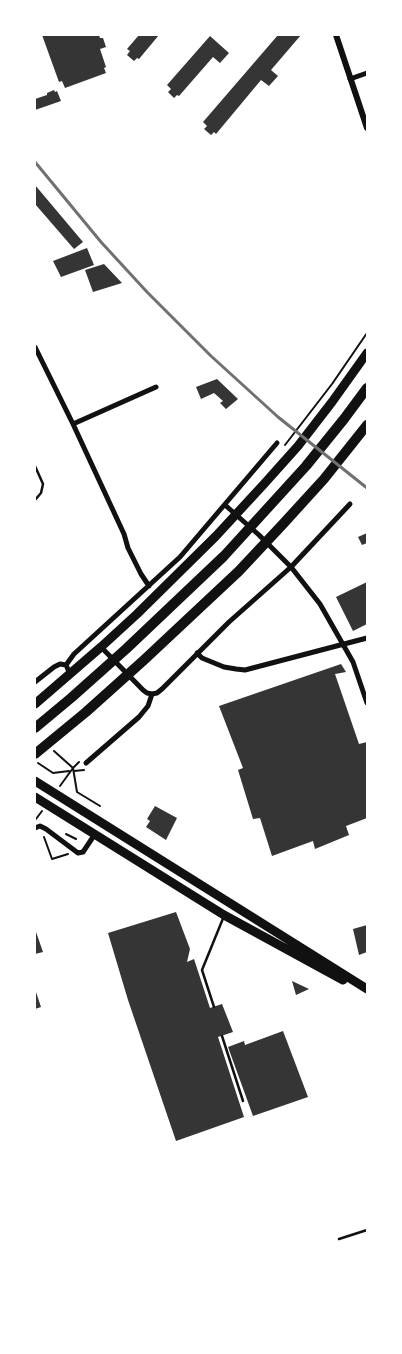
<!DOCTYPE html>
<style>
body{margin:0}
#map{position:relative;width:402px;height:1354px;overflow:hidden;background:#fff;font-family:"PT Sans Narrow",sans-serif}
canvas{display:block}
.frame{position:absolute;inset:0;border:36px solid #fff;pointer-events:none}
</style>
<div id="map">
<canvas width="402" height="1354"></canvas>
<div class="frame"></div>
</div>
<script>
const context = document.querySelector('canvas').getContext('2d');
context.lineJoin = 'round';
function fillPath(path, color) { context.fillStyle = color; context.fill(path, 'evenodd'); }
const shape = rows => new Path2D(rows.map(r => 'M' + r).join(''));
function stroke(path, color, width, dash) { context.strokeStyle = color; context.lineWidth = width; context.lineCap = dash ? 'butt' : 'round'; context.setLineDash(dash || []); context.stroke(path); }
const building = shape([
 [42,35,99,35,100,38,103,38,106,47,100,49,106,67,104,68,106,73,65,88,62,81,59,82],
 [139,35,159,35,139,59,137,58,134,61,127,55,130,51,127,49],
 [278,35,301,35,271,70,278,76,269,86,261,80,216,134,214,132,211,135,204,129,207,126,203,122],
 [210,36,229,53,220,63,213,57,179,96,177,95,174,98,168,92,171,89,167,85],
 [54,90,55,92,57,91,61,101,35,110,35,99,47,95,47,93],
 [35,185,83,242,74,249,35,204],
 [87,248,94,265,61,277,53,261],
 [104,264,122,283,93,292,85,270],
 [217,379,238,399,226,409,220,403,223,401,214,393,201,399,196,387],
 [367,533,367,543,362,545,358,537],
 [367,582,367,624,353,631,336,597],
 [341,664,346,672,335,674,359,744,367,742,367,818,346,826,349,835,315,849,313,841,272,856,260,818,253,819,238,770,243,768,219,706],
 [155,806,177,818,166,840,146,827,150,821,147,819],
 [176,912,190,949,187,962,194,959,210,1008,222,1004,233,1032,218,1037,244,1117,176,1141,128,1000,108,933],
 [367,925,367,952,359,955,353,929],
 [35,929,43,952,35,954],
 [292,981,309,989,296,995],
 [35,989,41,1007,35,1009],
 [283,1031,308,1097,253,1116,228,1047,244,1041,245,1045]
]);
const path = shape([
 [285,445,332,384,367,333],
 [54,751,73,768,60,786],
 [79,762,73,768,77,792,100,806],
 [38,763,53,773,69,771],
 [74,771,84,770],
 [36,819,42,811],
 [66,834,76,839],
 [44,837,52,859,68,854]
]);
const service = shape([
 [35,466,43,484,41,493,35,500],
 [214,1007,202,970,224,916],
 [222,1036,243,1101],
 [339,1239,367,1230]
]);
const minor = shape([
 [350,79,367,73],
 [35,347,73,424,124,534,128,548,141,574,149,586],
 [73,424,156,387],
 [225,505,259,535,291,567,320,604,353,662,367,703],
 [101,647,143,690,147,693,152,694],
 [197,653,202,658,224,667,236,669,245,670,367,638],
 [70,674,66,665,74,654,180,557,277,443],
 [35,682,54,667,60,664,66,665],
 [86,763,139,717,148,706,152,694,157,693,162,689,229,622,291,567,350,504],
 [35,828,40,826,46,829,78,853,83,852,95,834]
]);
const tertiary = shape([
 [336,35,367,128]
]);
const trunk = shape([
 [35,704,101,647,137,614,216,536,264,484,298,446,332,402,367,353],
 [35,781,367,989],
 [35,797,224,915,343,980]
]);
const motorway = shape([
 [35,728,71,698,126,649,224,556,306,466,344,419,367,388],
 [35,754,86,712,144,660,239,571,283,524,324,479,367,425]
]);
const rail = shape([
 [35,162,101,242,147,292,211,356,278,417,367,488]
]);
fillPath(building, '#353535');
stroke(path, '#111', 2);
stroke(service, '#111', 2.5);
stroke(minor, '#111', 5);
stroke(tertiary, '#111', 6);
stroke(trunk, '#111', 9);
stroke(motorway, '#111', 10);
stroke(rail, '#707070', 3);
</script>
